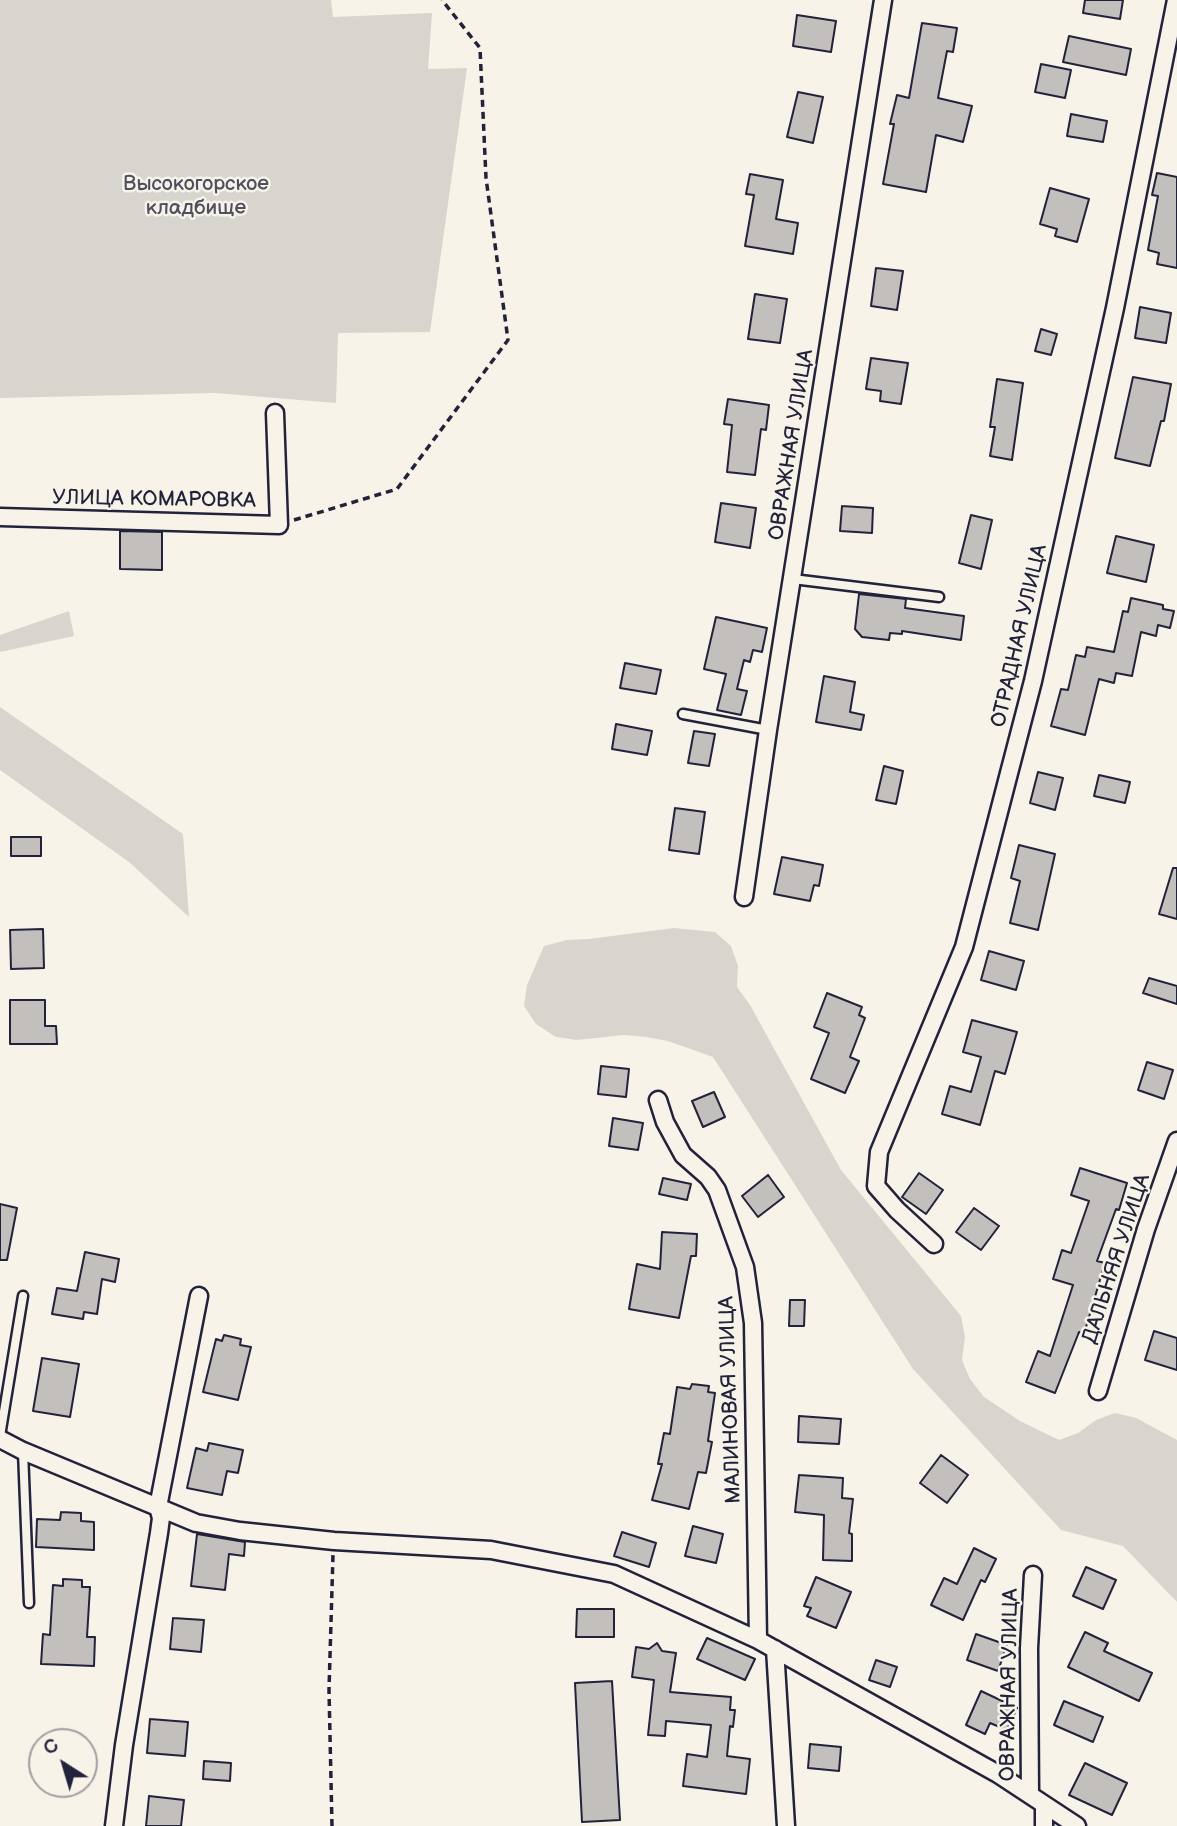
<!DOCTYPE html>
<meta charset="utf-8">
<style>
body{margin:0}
#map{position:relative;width:1177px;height:1826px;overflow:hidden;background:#f7f3e8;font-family:"Balsamiq Sans",sans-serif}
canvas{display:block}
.north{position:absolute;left:28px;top:1728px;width:70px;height:70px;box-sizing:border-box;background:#f7f3e8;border:2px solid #a29fa3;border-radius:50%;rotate:323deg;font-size:19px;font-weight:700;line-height:28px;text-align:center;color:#22223b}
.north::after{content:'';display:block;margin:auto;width:24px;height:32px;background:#22223b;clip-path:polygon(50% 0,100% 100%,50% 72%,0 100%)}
</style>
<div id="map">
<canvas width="1177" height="1826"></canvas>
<div class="north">С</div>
</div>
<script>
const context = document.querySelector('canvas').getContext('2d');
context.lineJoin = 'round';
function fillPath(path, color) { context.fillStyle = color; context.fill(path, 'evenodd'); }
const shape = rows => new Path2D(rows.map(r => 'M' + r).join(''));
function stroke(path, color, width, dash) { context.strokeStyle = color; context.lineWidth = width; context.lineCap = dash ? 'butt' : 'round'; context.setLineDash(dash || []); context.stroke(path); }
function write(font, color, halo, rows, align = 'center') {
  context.font = font + ' "Balsamiq Sans",sans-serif'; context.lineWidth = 5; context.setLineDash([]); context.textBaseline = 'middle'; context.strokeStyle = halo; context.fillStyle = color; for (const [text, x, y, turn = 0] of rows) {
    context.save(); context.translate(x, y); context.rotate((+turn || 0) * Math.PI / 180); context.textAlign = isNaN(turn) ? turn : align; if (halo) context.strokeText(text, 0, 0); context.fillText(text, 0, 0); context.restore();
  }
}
const green = shape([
 [0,0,331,0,333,17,432,13,428,69,467,68,430,332,338,333,336,403,215,393,0,398],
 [69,611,74,636,0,652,0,635],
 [0,707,183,834,189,917,129,862,0,770],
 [674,928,715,932,731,946,738,966,737,987,750,1005,841,1170,961,1316,965,1337,962,1360,970,1379,984,1397,1020,1421,1059,1440,1078,1433,1096,1420,1115,1413,1136,1418,1177,1440,1177,1602,1123,1546,1061,1530,913,1369,713,1057,668,1041,646,1037,624,1035,577,1040,556,1037,536,1024,524,1006,527,985,544,946,567,940,589,939]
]);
const building = shape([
 [1085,0,1123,0,1120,19,1083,13,1085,0],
 [797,15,836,21,831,52,793,46,797,15],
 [922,23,957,28,953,52,947,51,938,98,972,106,963,142,936,135,926,192,883,184,894,124,890,124,897,95,909,98,922,23],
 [1069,36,1131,49,1126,75,1063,62,1069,36],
 [1041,64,1071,70,1065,98,1035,92,1041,64],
 [798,92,823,97,813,143,787,137,798,92],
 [1071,114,1107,121,1103,142,1067,136,1071,114],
 [1157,173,1177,177,1177,268,1157,264,1159,253,1148,250,1158,196,1152,195,1157,173],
 [750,174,783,180,776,219,798,223,793,254,745,246,754,195,746,194,750,174],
 [1050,188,1089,199,1077,242,1055,236,1057,229,1040,224,1050,188],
 [876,268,903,271,897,310,871,306,876,268],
 [755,294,787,299,780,343,748,339,755,294],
 [1140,307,1171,313,1166,343,1135,338,1140,307],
 [1041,329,1057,334,1051,355,1035,351,1041,329],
 [871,358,908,363,901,404,880,401,881,391,866,389,871,358],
 [1133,377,1171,384,1164,421,1161,421,1150,466,1115,458,1133,377],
 [997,379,1023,383,1012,460,990,456,995,427,990,427,997,379],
 [728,399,769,405,766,430,761,429,755,475,727,472,732,425,724,424,728,399],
 [721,503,756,508,750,548,715,542,721,503],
 [842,506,873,508,872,533,840,531,842,506],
 [971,515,992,520,981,569,959,563,971,515],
 [120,531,162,532,162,570,120,569,120,531],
 [1116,536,1154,545,1146,582,1107,573,1116,536],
 [859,594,906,599,905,608,964,616,961,640,902,631,902,634,890,633,889,640,862,637,855,629,859,594],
 [1131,598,1163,605,1163,609,1174,611,1170,628,1158,625,1156,636,1141,632,1132,676,1116,673,1114,683,1099,679,1085,735,1051,726,1061,689,1068,690,1076,655,1085,657,1087,647,1114,652,1123,611,1128,612,1131,598],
 [716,617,767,628,762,652,753,650,750,662,744,660,737,689,747,691,741,715,717,710,726,674,704,669,716,617],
 [625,663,661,670,656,694,620,688,625,663],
 [824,676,855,682,850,712,864,715,861,730,816,722,824,676],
 [616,724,652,731,647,755,612,749,616,724],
 [694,731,715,734,709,766,688,763,694,731],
 [884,766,903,771,896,804,876,800,884,766],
 [1038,772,1063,778,1055,810,1030,803,1038,772],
 [1099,775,1130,782,1125,803,1094,796,1099,775],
 [675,808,705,812,699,854,669,850,675,808],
 [11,837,41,837,41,856,11,856,11,837],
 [1019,845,1055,854,1038,930,1010,923,1020,881,1011,878,1019,845],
 [782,857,823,865,819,886,814,885,810,901,774,894,782,857],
 [1173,868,1177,868,1177,919,1159,914,1173,868],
 [43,929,44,968,11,969,10,930,43,929],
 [989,951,1024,961,1016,990,981,980,989,951],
 [1149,978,1177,986,1177,1004,1143,993,1149,978],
 [827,993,862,1007,859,1015,865,1018,850,1057,859,1061,845,1093,811,1079,829,1033,814,1027,827,993],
 [10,1000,45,1000,45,1026,56,1026,57,1044,10,1044,10,1000],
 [972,1020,1017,1032,1005,1074,995,1071,980,1125,942,1114,950,1086,971,1092,981,1057,963,1052,972,1020],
 [1147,1062,1173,1070,1164,1099,1138,1090,1147,1062],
 [601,1066,629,1069,626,1097,598,1094,601,1066],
 [714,1092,725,1117,703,1127,692,1101,714,1092],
 [613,1118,643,1123,638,1150,609,1146,613,1118],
 [1080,1168,1127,1183,1119,1210,1116,1209,1097,1261,1105,1263,1084,1334,1079,1332,1055,1393,1026,1382,1038,1351,1050,1356,1073,1285,1053,1279,1062,1250,1071,1253,1089,1201,1071,1195,1080,1168],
 [919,1173,943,1190,926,1214,902,1197,919,1173],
 [768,1175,784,1197,758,1217,742,1196,768,1175],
 [663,1178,691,1184,687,1200,659,1194,663,1178],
 [0,1204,17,1208,7,1260,0,1260,0,1204],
 [974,1208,999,1226,981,1250,956,1232,974,1208],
 [662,1232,697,1234,696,1256,691,1256,679,1318,629,1309,637,1264,660,1269,662,1232],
 [85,1252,119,1259,115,1282,102,1279,97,1314,84,1312,83,1319,52,1314,57,1288,77,1291,85,1252],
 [790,1300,805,1300,804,1326,789,1326,790,1300],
 [1154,1331,1177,1338,1177,1370,1145,1360,1154,1331],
 [224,1335,241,1339,240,1345,251,1347,238,1400,203,1392,216,1339,222,1341,224,1335],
 [42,1358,79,1364,70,1417,33,1411,42,1358],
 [692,1384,709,1386,708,1392,715,1393,708,1441,712,1442,706,1473,698,1472,689,1509,652,1500,662,1464,658,1464,664,1433,670,1434,677,1387,690,1389,692,1384],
 [799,1416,841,1419,839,1444,798,1442,799,1416],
 [209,1443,243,1450,238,1473,227,1471,222,1495,187,1488,196,1448,207,1451,209,1443],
 [941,1455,968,1475,947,1503,920,1483,941,1455],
 [799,1475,843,1478,842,1498,853,1499,849,1533,852,1534,852,1561,823,1560,824,1515,795,1512,799,1475],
 [61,1512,81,1513,81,1521,94,1522,94,1550,36,1547,37,1519,60,1520,61,1512],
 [693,1526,723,1534,716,1563,685,1556,693,1526],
 [622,1532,656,1543,649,1567,614,1556,622,1532],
 [197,1534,245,1542,244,1556,229,1554,225,1590,191,1586,197,1534],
 [974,1548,996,1559,985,1582,981,1580,963,1620,931,1605,944,1578,957,1584,974,1548],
 [1086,1567,1116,1580,1103,1609,1073,1596,1086,1567],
 [816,1577,851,1592,836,1628,807,1616,811,1608,804,1606,816,1577],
 [63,1579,82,1580,82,1587,90,1587,87,1637,95,1637,94,1666,41,1664,43,1634,50,1635,53,1585,63,1586,63,1579],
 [577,1609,614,1609,614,1637,576,1637,577,1609],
 [173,1618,204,1620,201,1652,170,1649,173,1618],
 [1085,1632,1108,1643,1104,1651,1152,1673,1139,1701,1068,1667,1085,1632],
 [976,1634,1007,1645,998,1671,967,1660,976,1634],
 [707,1638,755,1659,745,1680,697,1659,707,1638],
 [657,1643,662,1651,676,1653,670,1692,731,1697,730,1710,735,1710,733,1727,730,1726,727,1756,750,1759,746,1794,683,1786,687,1754,707,1757,711,1725,666,1721,665,1736,648,1735,654,1680,632,1677,636,1647,649,1649,657,1643],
 [876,1660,897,1667,890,1687,869,1680,876,1660],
 [612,1681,620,1820,582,1822,575,1683,612,1681],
 [981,1691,1017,1708,1007,1730,990,1723,985,1734,966,1725,981,1691],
 [1064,1701,1103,1717,1093,1742,1054,1725,1064,1701],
 [150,1719,188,1722,185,1756,147,1753,150,1719],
 [810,1744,841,1747,839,1771,808,1768,810,1744],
 [204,1761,231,1763,230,1781,203,1779,204,1761],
 [1085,1763,1127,1783,1112,1815,1069,1795,1085,1763],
 [149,1796,184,1800,181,1826,146,1826,149,1796]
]);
const path = shape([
 [294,520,397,489,508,340,486,178,480,48,442,0],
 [332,1826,329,1690,333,1555]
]);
const lane = shape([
 [793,579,939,597],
 [683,714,768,730],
 [0,1436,23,1296],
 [23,1451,29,1603]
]);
const street = shape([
 [0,517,279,525,275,413],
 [744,897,768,730,883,0],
 [658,1100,665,1122,683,1155,708,1177,717,1190,745,1267,753,1323,758,1640],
 [934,1244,897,1210,876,1186,879,1152,964,947,1008,777,1033,681,1115,308,1176,0],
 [1098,1391,1146,1229,1177,1141],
 [0,1439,23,1451,196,1523,240,1531,334,1541,491,1550,614,1574,758,1640,998,1774,1077,1826],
 [775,1649,786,1826],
 [1030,1795,1029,1648,1033,1575],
 [1044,1805,1044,1826],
 [114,1826,124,1745,159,1533,161,1518,158,1507,199,1296]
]);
const parkNames = [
 ["Высокогорское",196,185],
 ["кладбище",196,209]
];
const streetNames = [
 ["ОВРАЖНАЯ УЛИЦА",792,445,-81],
 ["УЛИЦА КОМАРОВКА",154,500,1],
 ["ОТРАДНАЯ УЛИЦА",1020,636,-77],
 ["ДАЛЬНЯЯ УЛИЦА",1117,1259,-72],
 ["МАЛИНОВАЯ УЛИЦА",731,1400,-92],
 ["ОВРАЖНАЯ УЛИЦА",1010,1685,-89]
];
fillPath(green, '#d8d5cf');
fillPath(building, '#c2bfbd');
stroke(building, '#22223b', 2);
stroke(lane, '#22223b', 13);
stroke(street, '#22223b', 21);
stroke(path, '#22223b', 3.5, [7, 5]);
stroke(lane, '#f7f3e8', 8);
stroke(street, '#f7f3e8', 16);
write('21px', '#504f60', '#f7f3e8', parkNames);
write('21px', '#22223b', '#f7f3e8', streetNames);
</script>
